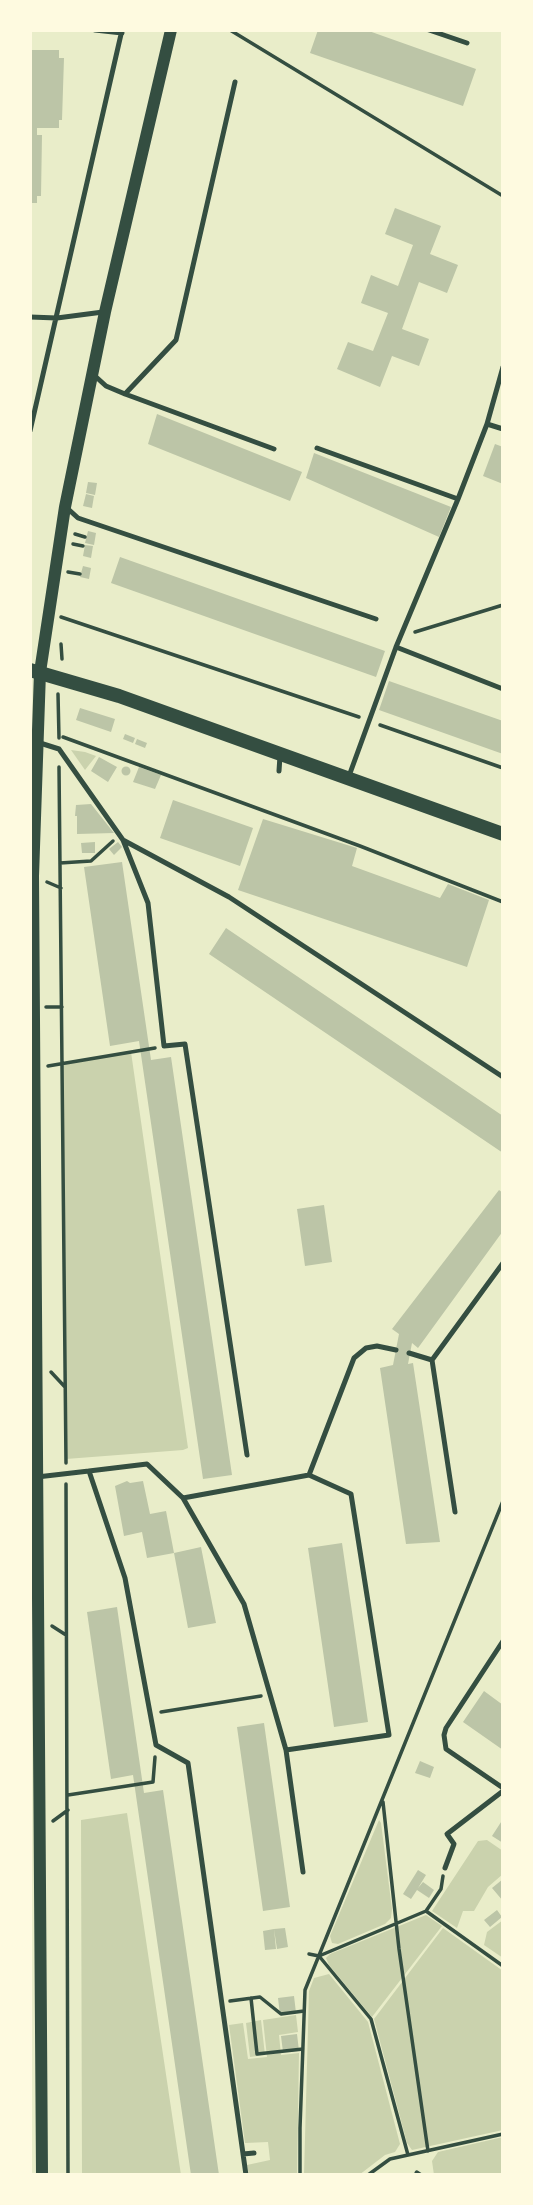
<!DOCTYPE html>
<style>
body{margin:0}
#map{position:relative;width:533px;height:2205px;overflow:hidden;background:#e9edc9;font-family:"Fira Sans Condensed",sans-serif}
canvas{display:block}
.frame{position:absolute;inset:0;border:32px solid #fefae0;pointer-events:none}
</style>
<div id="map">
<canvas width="533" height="2205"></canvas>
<div class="frame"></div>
</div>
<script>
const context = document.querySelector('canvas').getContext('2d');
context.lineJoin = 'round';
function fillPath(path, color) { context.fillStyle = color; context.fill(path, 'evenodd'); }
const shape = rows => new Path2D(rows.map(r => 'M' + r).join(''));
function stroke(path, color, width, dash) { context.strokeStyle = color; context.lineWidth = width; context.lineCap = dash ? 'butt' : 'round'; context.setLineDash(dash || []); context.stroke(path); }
const green = shape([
 [71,750,85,752,96,756,85,770],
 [131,1052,188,1448,183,1450,66,1459,63,1064],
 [127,1813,181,2175,82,2175,81,1820],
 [379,1820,381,1823,392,1909,391,1918,385,1924,338,1944,332,1943,330,1936],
 [487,1840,503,1851,503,1874,488,1887,474,1911,463,1911,457,1928,432,1911,478,1841],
 [426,1915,442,1926,372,2017,329,1965,326,1958,330,1954],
 [503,1920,503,1958,484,1945,487,1932],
 [443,1928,503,1971,503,2130,412,2150,407,2143,374,2019],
 [329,1974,368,2022,400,2144,395,2152,385,2155,359,2175,304,2175,309,1991,314,1978],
 [296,2015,298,2032,279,2035,281,2055,299,2053,297,2175,249,2175,247,2165,270,2160,268,2142,245,2143,229,2025,243,2023,248,2059,267,2057,263,2020],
 [261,2020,265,2055,250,2057,246,2023],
 [503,2137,503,2175,434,2175,432,2161,438,2152]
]);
const building = shape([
 [318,30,366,30,476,69,463,106,310,53],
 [31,50,59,50,59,58,64,58,62,120,59,120,59,128,37,128,37,135,42,135,41,196,37,196,37,203,30,203],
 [395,208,441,226,430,254,458,265,447,293,419,282,402,329,429,339,419,366,392,356,380,387,337,369,348,342,373,351,388,313,361,303,371,275,398,286,413,245,385,234],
 [157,414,302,472,290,501,148,444],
 [495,444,503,447,503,484,483,476],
 [314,453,451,507,439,537,306,478],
 [88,482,97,483,95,495,86,493],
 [86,494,94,496,92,508,83,506],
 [88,531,96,533,94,545,85,543],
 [85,545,93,546,91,558,83,556],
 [120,557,385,651,376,677,111,583],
 [83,566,91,568,89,579,80,577],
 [389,681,503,721,503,754,379,710],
 [80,708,115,719,111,732,76,720],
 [125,734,135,738,133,743,123,739],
 [137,739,147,743,145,748,135,744],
 [99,757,117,767,108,782,91,771],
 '121.5 771a4.5 4.5 0 1 1 9 0a4.5 4.5 0 1 1-9 0Z',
 [139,767,161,775,155,789,133,782],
 [173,800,253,828,240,866,160,838],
 [91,804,114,833,77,834,77,816,75,816,76,805],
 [263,819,357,848,352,866,440,898,448,884,489,900,467,967,238,890],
 [95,842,95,853,82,853,81,843],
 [118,842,122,847,114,855,109,849],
 [122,862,151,1060,171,1057,232,1475,203,1479,139,1041,110,1046,84,867],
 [226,928,503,1116,503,1153,209,954],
 [499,1190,503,1193,503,1231,418,1348,412,1343,408,1364,413,1363,440,1542,406,1544,380,1368,393,1365,399,1334,392,1329],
 [324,1205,332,1262,305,1266,297,1209],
 [127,1481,130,1483,143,1481,150,1514,166,1511,174,1553,147,1558,142,1532,124,1536,115,1486],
 [342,1543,368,1722,334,1727,308,1548],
 [201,1547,216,1623,188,1628,174,1553],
 [117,1607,144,1793,163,1790,219,2175,191,2175,133,1775,111,1779,87,1612],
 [484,1691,503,1705,503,1750,463,1722],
 [264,1723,290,1907,263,1911,237,1727],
 [420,1761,434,1767,430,1778,415,1773],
 [503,1819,503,1843,492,1836],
 [418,1870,426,1875,418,1888,423,1882,434,1890,429,1898,417,1890,411,1899,403,1894],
 [503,1879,503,1901,492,1888],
 [497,1910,502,1917,490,1927,484,1920],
 [285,1928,288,1947,277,1949,274,1929],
 [274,1929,276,1949,265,1950,263,1931],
 [294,1996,296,2013,280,2015,278,1998],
 [297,2034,299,2051,283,2052,281,2036]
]);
const path = shape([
 [230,30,503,196],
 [75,534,85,537],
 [73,544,83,546],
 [68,572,80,574],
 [61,617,359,717],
 [415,632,503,605],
 [61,644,62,659],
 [58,694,59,738],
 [380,725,503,768],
 [63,737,360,846,503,902],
 [59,767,66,1463],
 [60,863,91,861,113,841],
 [47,882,61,888],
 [46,1007,62,1007],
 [48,1066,155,1048],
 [51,1372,65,1387],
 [66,1484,68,2175],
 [52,1626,66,1635],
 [161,1712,261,1696],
 [68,1795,153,1782,155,1757],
 [383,1802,399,1949,428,2151],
 [53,1821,68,1810],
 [426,1911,503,1966],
 [309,1954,319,1956,426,1911,441,1889,443,1876],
 [319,1956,371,2019,408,2155],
 [251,1998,257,2054,303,2049],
 [230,2001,260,1997,281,2014,304,2011],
 [300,2175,300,2128,305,1990,503,1501],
 [368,2175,390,2159,503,2134]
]);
const service = shape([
 [95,30,122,33],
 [429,30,467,43],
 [30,317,57,318,103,312],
 [95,376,106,386,125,394,176,340,235,82],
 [125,394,274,449],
 [487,424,503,367],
 [30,431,122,30],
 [317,448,458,499],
 [67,508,78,518,376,619],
 [396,647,503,689],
 [40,743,59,749,123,840,148,903,164,1046,185,1044,247,1455],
 [279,771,280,756],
 [349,776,396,647,458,499,487,424,503,429],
 [123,840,229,897,503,1077],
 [409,1353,432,1360,455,1512],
 [432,1360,503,1263],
 [89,1471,147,1464,183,1498,244,1604,286,1750,303,1872],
 [309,1475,354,1358,366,1348,377,1346,396,1350],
 [37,1477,89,1471,125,1578,156,1745,188,1763,246,2175],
 [183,1498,309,1475,351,1494,389,1735,286,1750],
 [503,1641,446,1728,444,1735,446,1749,503,1788],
 [445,1868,454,1844,447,1834,503,1791],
 [243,2154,254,2153],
 [417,2173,420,2175]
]);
const tertiary = shape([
 [42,2175,33,876,40,672,65,507,105,312,171,30]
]);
const secondary = shape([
 [30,670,119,696,503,834]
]);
fillPath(green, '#cad2ad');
fillPath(building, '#bcc5a7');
stroke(path, '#344e41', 3.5);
stroke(service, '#344e41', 5);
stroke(tertiary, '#344e41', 12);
stroke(secondary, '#344e41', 14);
</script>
